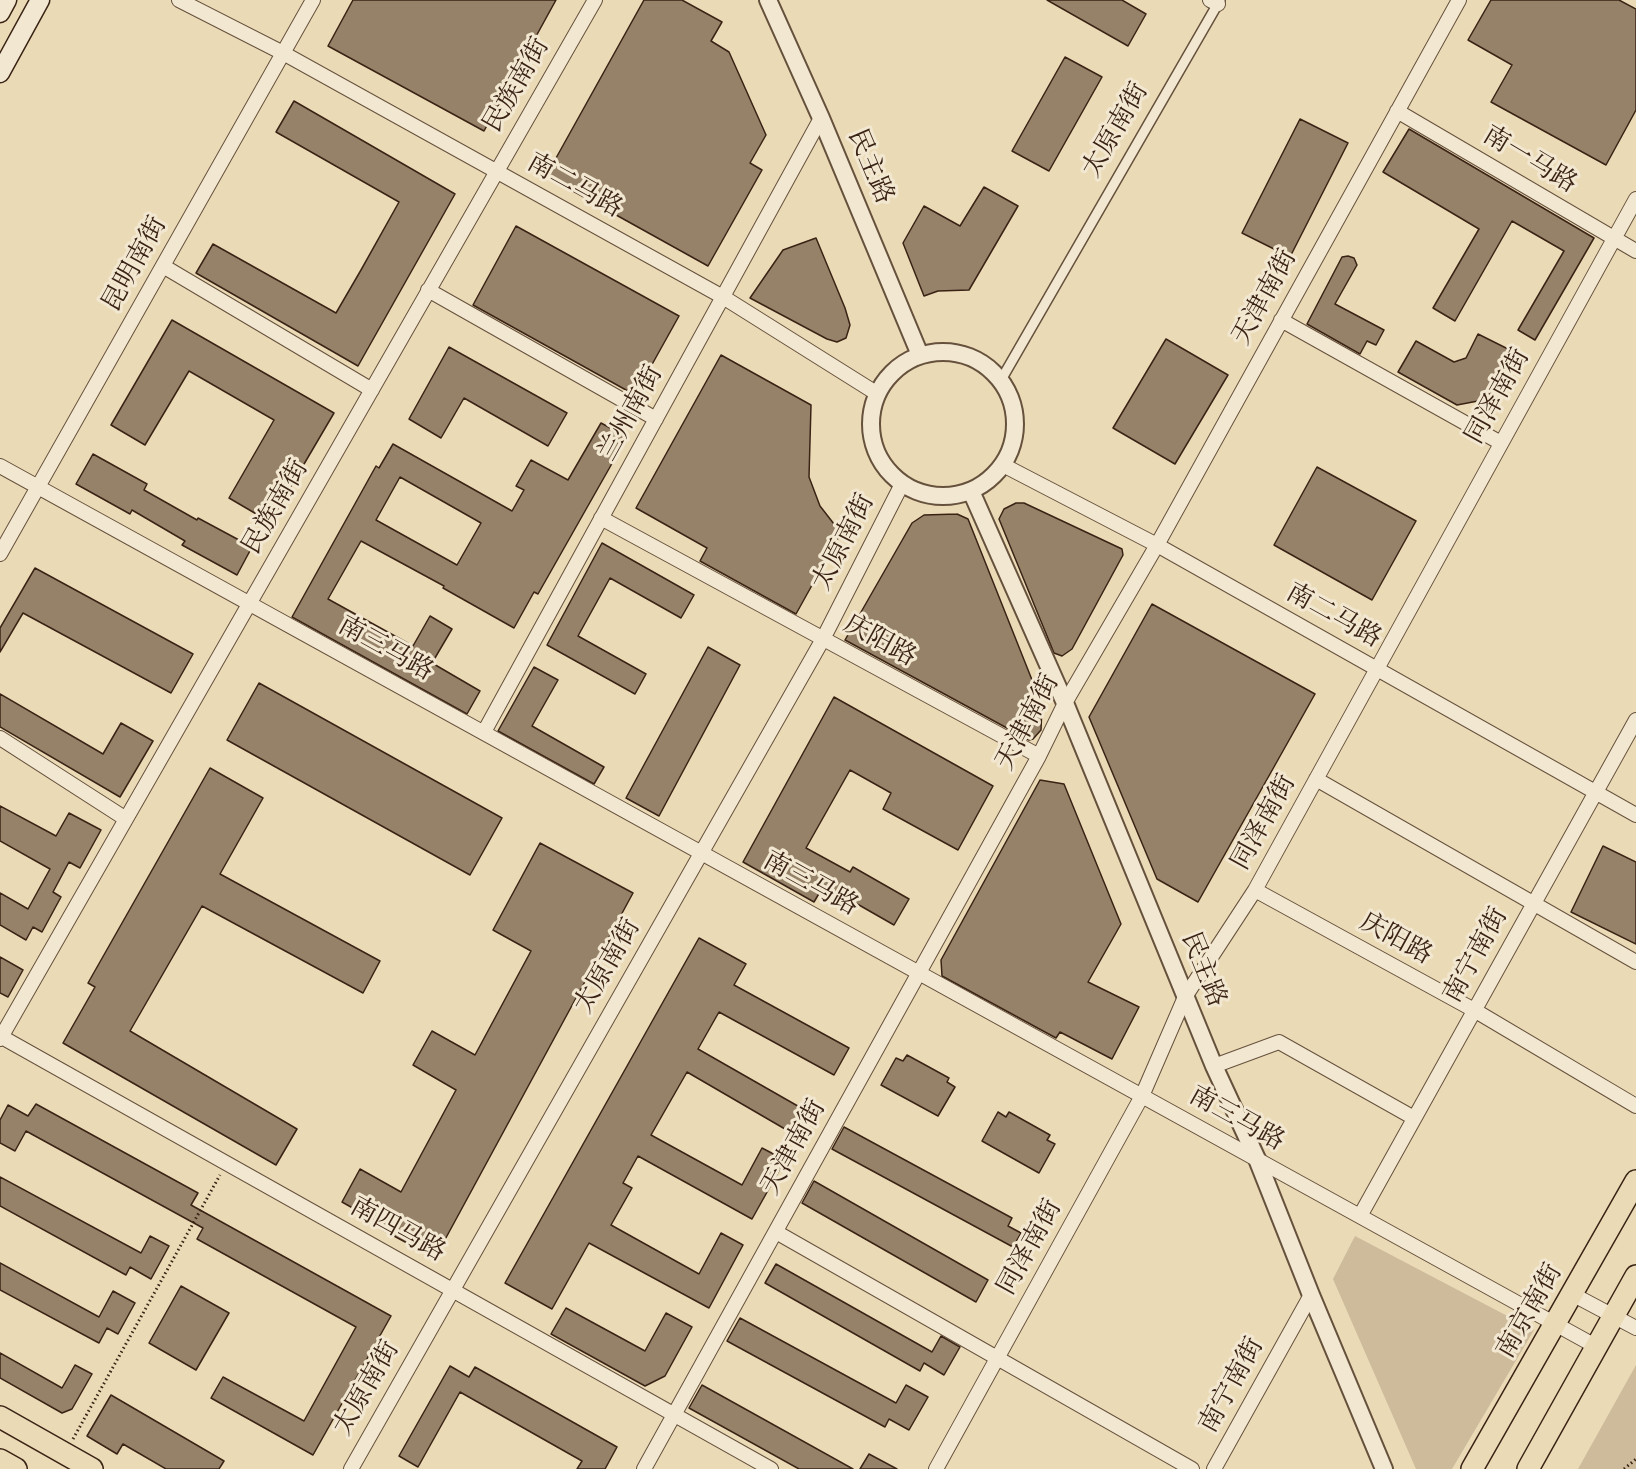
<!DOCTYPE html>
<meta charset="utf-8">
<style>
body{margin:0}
canvas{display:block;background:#ebdab6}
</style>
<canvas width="1636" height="1469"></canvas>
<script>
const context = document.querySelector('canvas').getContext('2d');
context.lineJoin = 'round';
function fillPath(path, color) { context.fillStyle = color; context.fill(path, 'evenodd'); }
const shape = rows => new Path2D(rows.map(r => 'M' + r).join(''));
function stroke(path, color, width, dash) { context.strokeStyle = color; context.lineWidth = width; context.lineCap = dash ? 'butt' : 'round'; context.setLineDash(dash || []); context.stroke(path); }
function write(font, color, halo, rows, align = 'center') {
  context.font = font + ' "IM FELL Double Pica","Noto Serif SC",serif'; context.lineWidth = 6; context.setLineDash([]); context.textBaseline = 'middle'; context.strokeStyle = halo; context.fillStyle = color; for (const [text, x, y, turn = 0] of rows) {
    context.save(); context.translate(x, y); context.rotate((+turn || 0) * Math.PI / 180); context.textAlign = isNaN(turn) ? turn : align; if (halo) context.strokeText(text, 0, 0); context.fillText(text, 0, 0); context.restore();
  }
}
const green = shape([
 [1355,1236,1534,1330,1452,1469,1416,1469,1333,1279],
 [1636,1365,1636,1469,1578,1469]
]);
const building = shape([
 [353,0,556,0,484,131,328,46,353,0],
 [644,0,682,0,722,22,711,41,729,52,766,135,750,163,762,170,708,266,546,176,644,0],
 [1047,0,1122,0,1146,14,1128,46,1047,0],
 [1491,0,1619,0,1636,9,1636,110,1606,165,1491,102,1512,65,1468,40,1491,0],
 [1065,57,1102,77,1049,171,1012,151,1065,57],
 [294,101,455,194,358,366,196,273,213,244,336,313,361,270,399,202,276,132,294,101],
 [1300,119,1348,143,1290,257,1242,233,1300,119],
 [1409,129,1594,238,1535,340,1518,330,1564,251,1512,221,1455,321,1433,308,1479,229,1383,172,1409,129],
 [984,187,1018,206,969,290,938,291,924,296,903,243,924,206,960,226,984,187],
 [516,226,679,316,635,395,473,305,516,226],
 [816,238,845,308,850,325,846,338,837,342,827,339,750,298,783,250,816,238],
 [1348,256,1354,258,1357,265,1335,304,1384,330,1376,345,1367,341,1360,354,1307,324,1342,257,1348,256],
 [172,320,334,413,270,522,229,498,274,420,189,371,145,445,111,425,172,320],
 [1478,334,1512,351,1488,398,1481,395,1478,401,1457,405,1398,372,1416,341,1454,362,1466,358,1478,334],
 [1166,339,1228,375,1175,464,1113,428,1166,339],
 [449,347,567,413,548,446,464,398,441,438,409,419,449,347],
 [721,355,811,405,809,477,820,506,841,533,796,614,700,561,707,548,636,508,721,355],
 [601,423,627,437,538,594,534,592,514,628,443,588,444,586,361,541,328,599,413,646,430,616,452,629,432,663,480,691,467,714,292,617,376,466,379,468,393,444,512,511,524,490,516,486,531,460,568,480,601,423],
 [400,477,481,523,457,565,376,520,400,477],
 [93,454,147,484,144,490,197,520,198,518,252,547,237,575,182,545,185,541,132,510,130,514,76,484,93,454],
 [1317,467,1416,521,1372,600,1274,545,1317,467],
 [1016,503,1024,503,1122,549,1123,555,1072,649,1062,656,1054,653,999,519,1004,509,1016,503],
 [957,514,968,519,1042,705,1041,730,1033,739,1029,740,845,640,912,523,924,515,957,514],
 [602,543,694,595,681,618,610,578,578,636,646,674,635,694,547,645,602,543],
 [35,568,193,654,171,693,23,613,0,652,0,628,35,568],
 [1152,604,1315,694,1198,902,1157,879,1089,717,1152,604],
 [708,647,740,665,659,816,626,798,708,647],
 [534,667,558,680,532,726,604,767,594,784,498,731,534,667],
 [259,683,502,818,470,875,227,740,259,683],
 [0,694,103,754,121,723,153,741,120,797,0,727,0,694],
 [834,697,993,786,958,850,883,809,891,793,850,770,806,848,850,872,853,867,909,899,894,925,824,885,814,902,743,862,834,697],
 [210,768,263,798,220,874,380,961,363,993,202,906,130,1031,297,1129,276,1165,63,1043,95,987,88,983,210,768],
 [1040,780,1064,784,1121,924,1088,982,1139,1007,1112,1059,1060,1032,1056,1038,942,976,941,960,1040,780],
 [0,806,56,836,69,813,101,830,80,868,69,862,53,892,61,897,42,932,33,927,26,940,0,925,0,893,28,909,50,869,0,841,0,806],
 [540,843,633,893,435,1258,381,1229,383,1225,342,1202,360,1169,401,1192,456,1090,413,1065,432,1031,475,1055,531,951,493,930,540,843],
 [1603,846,1636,862,1636,944,1571,912,1603,846],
 [699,938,746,964,734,985,849,1048,834,1075,719,1012,698,1049,810,1113,797,1136,687,1072,651,1135,742,1185,762,1148,785,1160,752,1219,638,1156,623,1183,632,1188,611,1225,699,1274,721,1233,743,1245,709,1308,589,1243,552,1309,505,1283,699,938],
 [0,957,23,970,8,997,0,993,0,957],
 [907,1055,949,1078,947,1082,955,1087,938,1116,881,1085,896,1058,903,1061,907,1055],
 [36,1104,198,1193,191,1205,391,1316,313,1455,211,1398,223,1377,304,1421,356,1327,197,1239,203,1228,26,1131,15,1151,0,1143,0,1120,8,1105,28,1116,36,1104],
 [998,1112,1006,1117,1009,1112,1050,1135,1047,1140,1055,1144,1039,1173,982,1141,998,1112],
 [844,1127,1012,1218,1008,1226,1021,1233,1013,1247,832,1149,844,1127],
 [0,1177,141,1253,150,1236,169,1246,151,1279,130,1267,126,1275,0,1206,0,1177],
 [814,1181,988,1280,976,1302,802,1203,814,1181],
 [0,1263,99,1317,113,1291,135,1303,118,1334,107,1328,99,1343,0,1290,0,1263],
 [776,1264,932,1352,941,1336,960,1347,944,1375,924,1363,920,1371,765,1283,776,1264],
 [181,1286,229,1313,196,1370,149,1343,181,1286],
 [566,1308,645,1351,666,1313,692,1327,665,1376,645,1386,551,1334,566,1308],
 [740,1318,896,1403,906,1385,928,1397,909,1430,889,1419,885,1427,727,1341,740,1318],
 [0,1353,62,1388,75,1365,92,1374,72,1409,62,1413,0,1378,0,1353],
 [450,1366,469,1377,475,1367,617,1447,605,1469,577,1469,582,1461,460,1392,418,1467,399,1456,450,1366],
 [702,1385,853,1469,799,1469,689,1408,702,1385],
 [111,1395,224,1461,219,1469,166,1469,123,1444,117,1454,87,1436,111,1395],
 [869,1454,897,1469,860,1469,869,1454]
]);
const path = shape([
 [73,1439,220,1175],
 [1624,1469,1636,1459]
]);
const pedestrian = shape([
 [1001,380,1220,0]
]);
const minor = shape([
 [179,0,283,53,723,297,876,393],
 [1210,0,1218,4],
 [1397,111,1636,251],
 [163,266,372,390],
 [428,290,656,419],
 [1281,320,1501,443],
 [1003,465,1157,545,1636,815],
 [0,466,1597,1347],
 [601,518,1039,756],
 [0,554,313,0],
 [484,732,821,118],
 [0,738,126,819],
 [1316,779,1636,962],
 [1255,890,1474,1010,1636,1106],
 [0,1036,771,1469],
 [0,1039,595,0],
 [1214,1066,1279,1042,1414,1118],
 [1360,1216,1636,720],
 [776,1232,1192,1469],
 [1572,1294,1636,1328],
 [351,1469,823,639,902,484],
 [644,1469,1039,756,1065,703,1157,545,1459,0],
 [936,1469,1142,1096,1185,997,1255,890,1636,199],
 [1214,1469,1311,1295]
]);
const tertiary = shape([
 [768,0,821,118,920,355],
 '871 424a72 72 0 1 1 144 0a72 72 0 1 1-144 0Z',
 [971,491,1065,703,1214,1066,1257,1159,1311,1295,1384,1469]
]);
const secondary = shape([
 [0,13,7,0],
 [0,73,40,0]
]);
const primary = shape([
 [0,1417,92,1469],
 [0,1460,16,1469],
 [1472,1469,1636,1181],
 [1528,1469,1636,1276]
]);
const streetNames = [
 ["民族南街",518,86,-60],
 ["太原南街",1117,131,-60],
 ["南一马路",1529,161,31],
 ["民主路",869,167,67],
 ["南二马路",574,187,29],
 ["昆明南街",136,265,-61],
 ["天津南街",1266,298,-61],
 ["同泽南街",1499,397,-61],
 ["兰州南街",632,414,-61],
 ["民族南街",277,508,-60],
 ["太原南街",845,543,-63],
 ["南二马路",1333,617,29],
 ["庆阳路",879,642,29],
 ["南三马路",385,650,29],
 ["天津南街",1029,723,-62],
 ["同泽南街",1265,823,-61],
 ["南三马路",810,885,29],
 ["庆阳路",1395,940,29],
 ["南宁南街",1477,956,-61],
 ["太原南街",609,967,-60],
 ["民主路",1202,970,68],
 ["南三马路",1236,1120,29],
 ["天津南街",795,1148,-61],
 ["南四马路",397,1231,29],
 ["同泽南街",1031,1248,-61],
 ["南京南街",1531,1312,-60],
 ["南宁南街",1233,1386,-61],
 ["太原南街",368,1389,-60]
];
fillPath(green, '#cdbb9b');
fillPath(building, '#968269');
stroke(building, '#3a2315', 1.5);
stroke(pedestrian, '#66513d', 12);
stroke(minor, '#66513d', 16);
stroke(tertiary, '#66513d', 20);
stroke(secondary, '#3a2315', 21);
stroke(primary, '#3a2315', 24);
stroke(path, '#3a2315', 3, [1.5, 3]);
stroke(pedestrian, '#f2e7d0', 9);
stroke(minor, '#f2e7d0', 14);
stroke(tertiary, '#f2e7d0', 16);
stroke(secondary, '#f2e7d0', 18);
stroke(primary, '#ebdab6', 21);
write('26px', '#3a2315', '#f2e7d0', streetNames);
</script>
